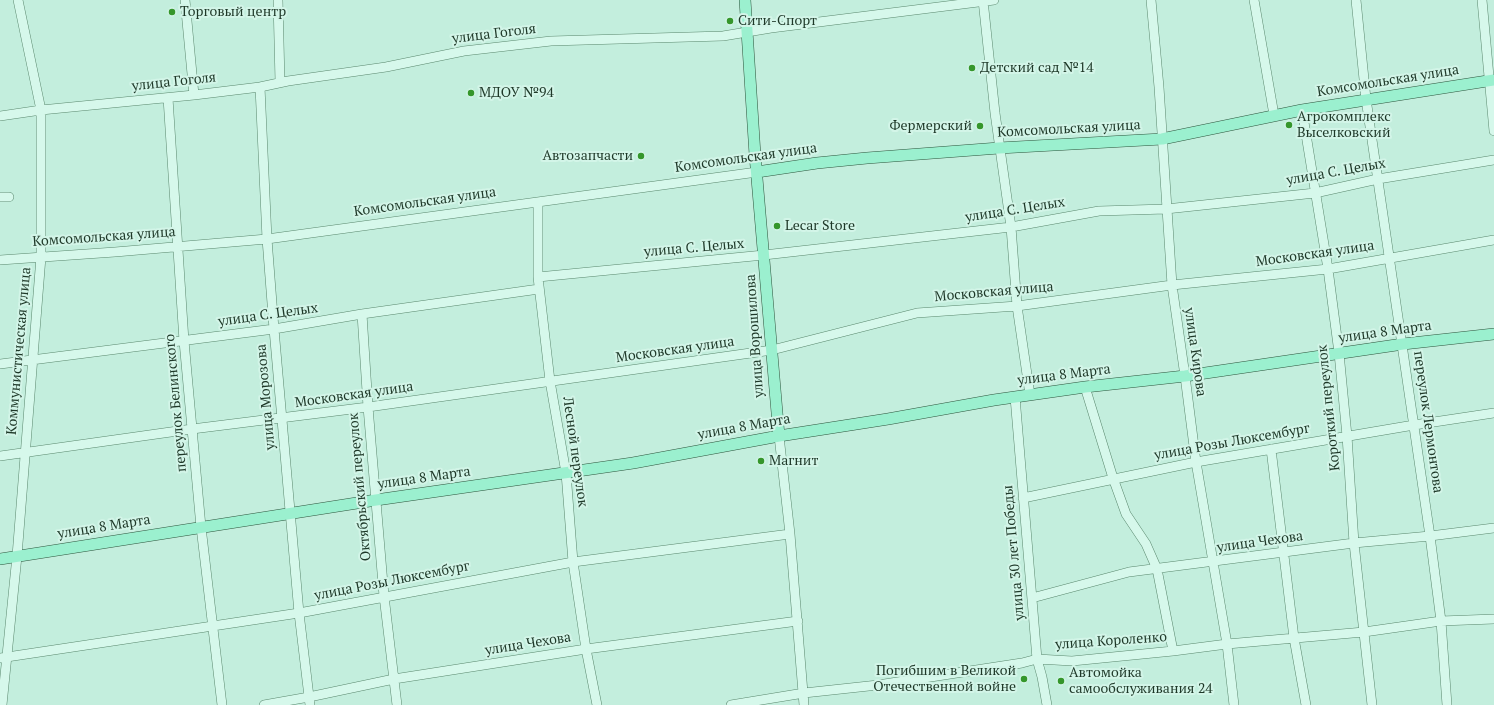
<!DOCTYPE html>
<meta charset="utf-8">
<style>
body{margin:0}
canvas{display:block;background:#c3eedd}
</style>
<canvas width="1494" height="705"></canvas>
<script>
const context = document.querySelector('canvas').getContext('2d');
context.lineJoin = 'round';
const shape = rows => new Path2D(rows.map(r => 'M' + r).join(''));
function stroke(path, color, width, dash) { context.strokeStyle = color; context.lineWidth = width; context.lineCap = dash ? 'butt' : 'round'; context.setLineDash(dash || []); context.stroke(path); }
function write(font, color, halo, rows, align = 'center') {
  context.font = font + ' "PT Serif",serif'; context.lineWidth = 4; context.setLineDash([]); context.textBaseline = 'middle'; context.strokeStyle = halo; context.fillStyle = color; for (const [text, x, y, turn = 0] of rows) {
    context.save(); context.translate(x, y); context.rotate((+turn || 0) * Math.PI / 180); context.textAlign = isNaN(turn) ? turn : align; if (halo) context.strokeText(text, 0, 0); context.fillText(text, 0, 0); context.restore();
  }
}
const minor = shape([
 [185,0,194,95],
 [278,0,280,82],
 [983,0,995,113,1011,227,1017,306,1030,395],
 [1151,0,1159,87,1172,285,1185,376,1196,462,1227,644,1234,705],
 [1254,0,1274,115],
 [1356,0,1366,99,1430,536,1441,621,1447,705],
 [1482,0,1494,131],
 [260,87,267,239,274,329,299,613,310,705],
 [168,98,184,341,201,527,222,705],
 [1302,110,1328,269,1339,353,1347,436,1354,543,1372,705],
 [0,116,41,110,194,95,260,87,288,81,386,67,464,51,551,41,723,36,771,28,994,0],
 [0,197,9,197],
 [538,203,538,277,550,381,566,473,573,562,586,649,597,705],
 [0,260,115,252,267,239,757,172],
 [538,277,764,255,1011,227,1099,211,1166,209,1315,193,1378,179,1494,160],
 [362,314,368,407,384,596,397,705],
 [0,364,274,329,362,314,539,289],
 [1085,387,1113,478,1126,514,1146,544,1157,569,1173,651],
 [1015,397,1037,659,1042,677,1047,705],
 [779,436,790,534,804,705],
 [1271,449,1294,638,1306,705],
 [0,456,192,429,368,407,772,350,917,313,1017,306,1172,285,1328,269,1494,240],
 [1023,498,1196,462,1414,425,1494,413],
 [1032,598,1129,572,1354,543,1430,536,1494,528],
 [0,658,299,613,573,562,790,534],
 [2,705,17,556,41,257,41,110,18,0],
 [264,705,309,697,394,679,586,649,798,621],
 [731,705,804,693,878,685,1022,663,1037,659,1072,661,1173,651,1227,644,1364,632,1441,621,1494,619]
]);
const major = shape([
 [745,0,755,155,779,436],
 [757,172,817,163,867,158,999,148,1162,139,1302,110,1494,80],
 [0,559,376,500,633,463,779,436,888,419,994,400,1085,387,1185,376,1403,344,1494,334]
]);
const markers = [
 [172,12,4,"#35962b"],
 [730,21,4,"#35962b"],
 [972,68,4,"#35962b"],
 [471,93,4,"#35962b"],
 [1289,125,4,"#35962b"],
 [980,126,4,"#35962b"],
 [641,156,4,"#35962b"],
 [777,226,4,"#35962b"],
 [761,461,4,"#35962b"],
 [1024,679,4,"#35962b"],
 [1061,681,4,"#35962b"]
];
const poiNames = [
 ["Торговый центр",180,12],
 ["Сити-Спорт",738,21],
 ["Детский сад №14",980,68],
 ["МДОУ №94",479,93],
 ["Агрокомплекс",1297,117],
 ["Выселковский",1297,133],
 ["Фермерский",972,126,"right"],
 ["Автозапчасти",633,156,"right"],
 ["Lecar Store",785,226],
 ["Магнит",769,461],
 ["Погибшим в Великой",1016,671,"right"],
 ["Отечественной войне",1016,687,"right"],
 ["Автомойка",1069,673],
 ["самообслуживания 24",1069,689]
];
const streetNames = [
 ["улица Гоголя",494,34,-7],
 ["Комсомольская улица",1388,81,-9],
 ["улица Гоголя",174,82,-6],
 ["Комсомольская улица",1069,129,-3],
 ["Комсомольская улица",746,158,-8],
 ["улица С. Целых",1336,172,-10],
 ["Комсомольская улица",425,202,-8],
 ["улица С. Целых",1015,210,-9],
 ["Комсомольская улица",104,237,-4],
 ["улица С. Целых",694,248,-5],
 ["Московская улица",1315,254,-8],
 ["Московская улица",994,292,-5],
 ["улица С. Целых",268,315,-8],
 ["улица 8 Марта",1385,332,-8],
 ["улица Ворошилова",755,336,-94],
 ["Московская улица",675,350,-8],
 ["Коммунистическая улица",19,351,-85],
 ["улица Кирова",1195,352,82],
 ["улица 8 Марта",1064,375,-7],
 ["Московская улица",354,395,-8],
 ["улица Морозова",266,397,-95],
 ["переулок Белинского",176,403,-95],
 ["Короткий переулок",1329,408,-96],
 ["переулок Лермонтова",1428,422,82],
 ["улица 8 Марта",744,427,-10],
 ["улица Розы Люксембург",1232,442,-10],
 ["Лесной переулок",575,452,82],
 ["улица 8 Марта",424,478,-8],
 ["Октябрьский переулок",360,487,-95],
 ["улица 8 Марта",104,527,-9],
 ["улица Чехова",1260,542,-8],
 ["улица 30 лет Победы",1014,553,-95],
 ["улица Розы Люксембург",392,581,-11],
 ["улица Короленко",1111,641,-4],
 ["улица Чехова",528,644,-9]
];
stroke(minor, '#5a886e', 10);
stroke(major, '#2e553d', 12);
stroke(minor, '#d6f8eb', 9);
stroke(major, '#9bf0cf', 11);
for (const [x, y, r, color] of markers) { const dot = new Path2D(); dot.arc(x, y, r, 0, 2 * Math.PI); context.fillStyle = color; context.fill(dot); stroke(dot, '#d3f5e8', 1.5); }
write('14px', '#1e3828', '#d3f5e8', poiNames, 'left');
write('14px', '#1e3828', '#d3f5e8', streetNames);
</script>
